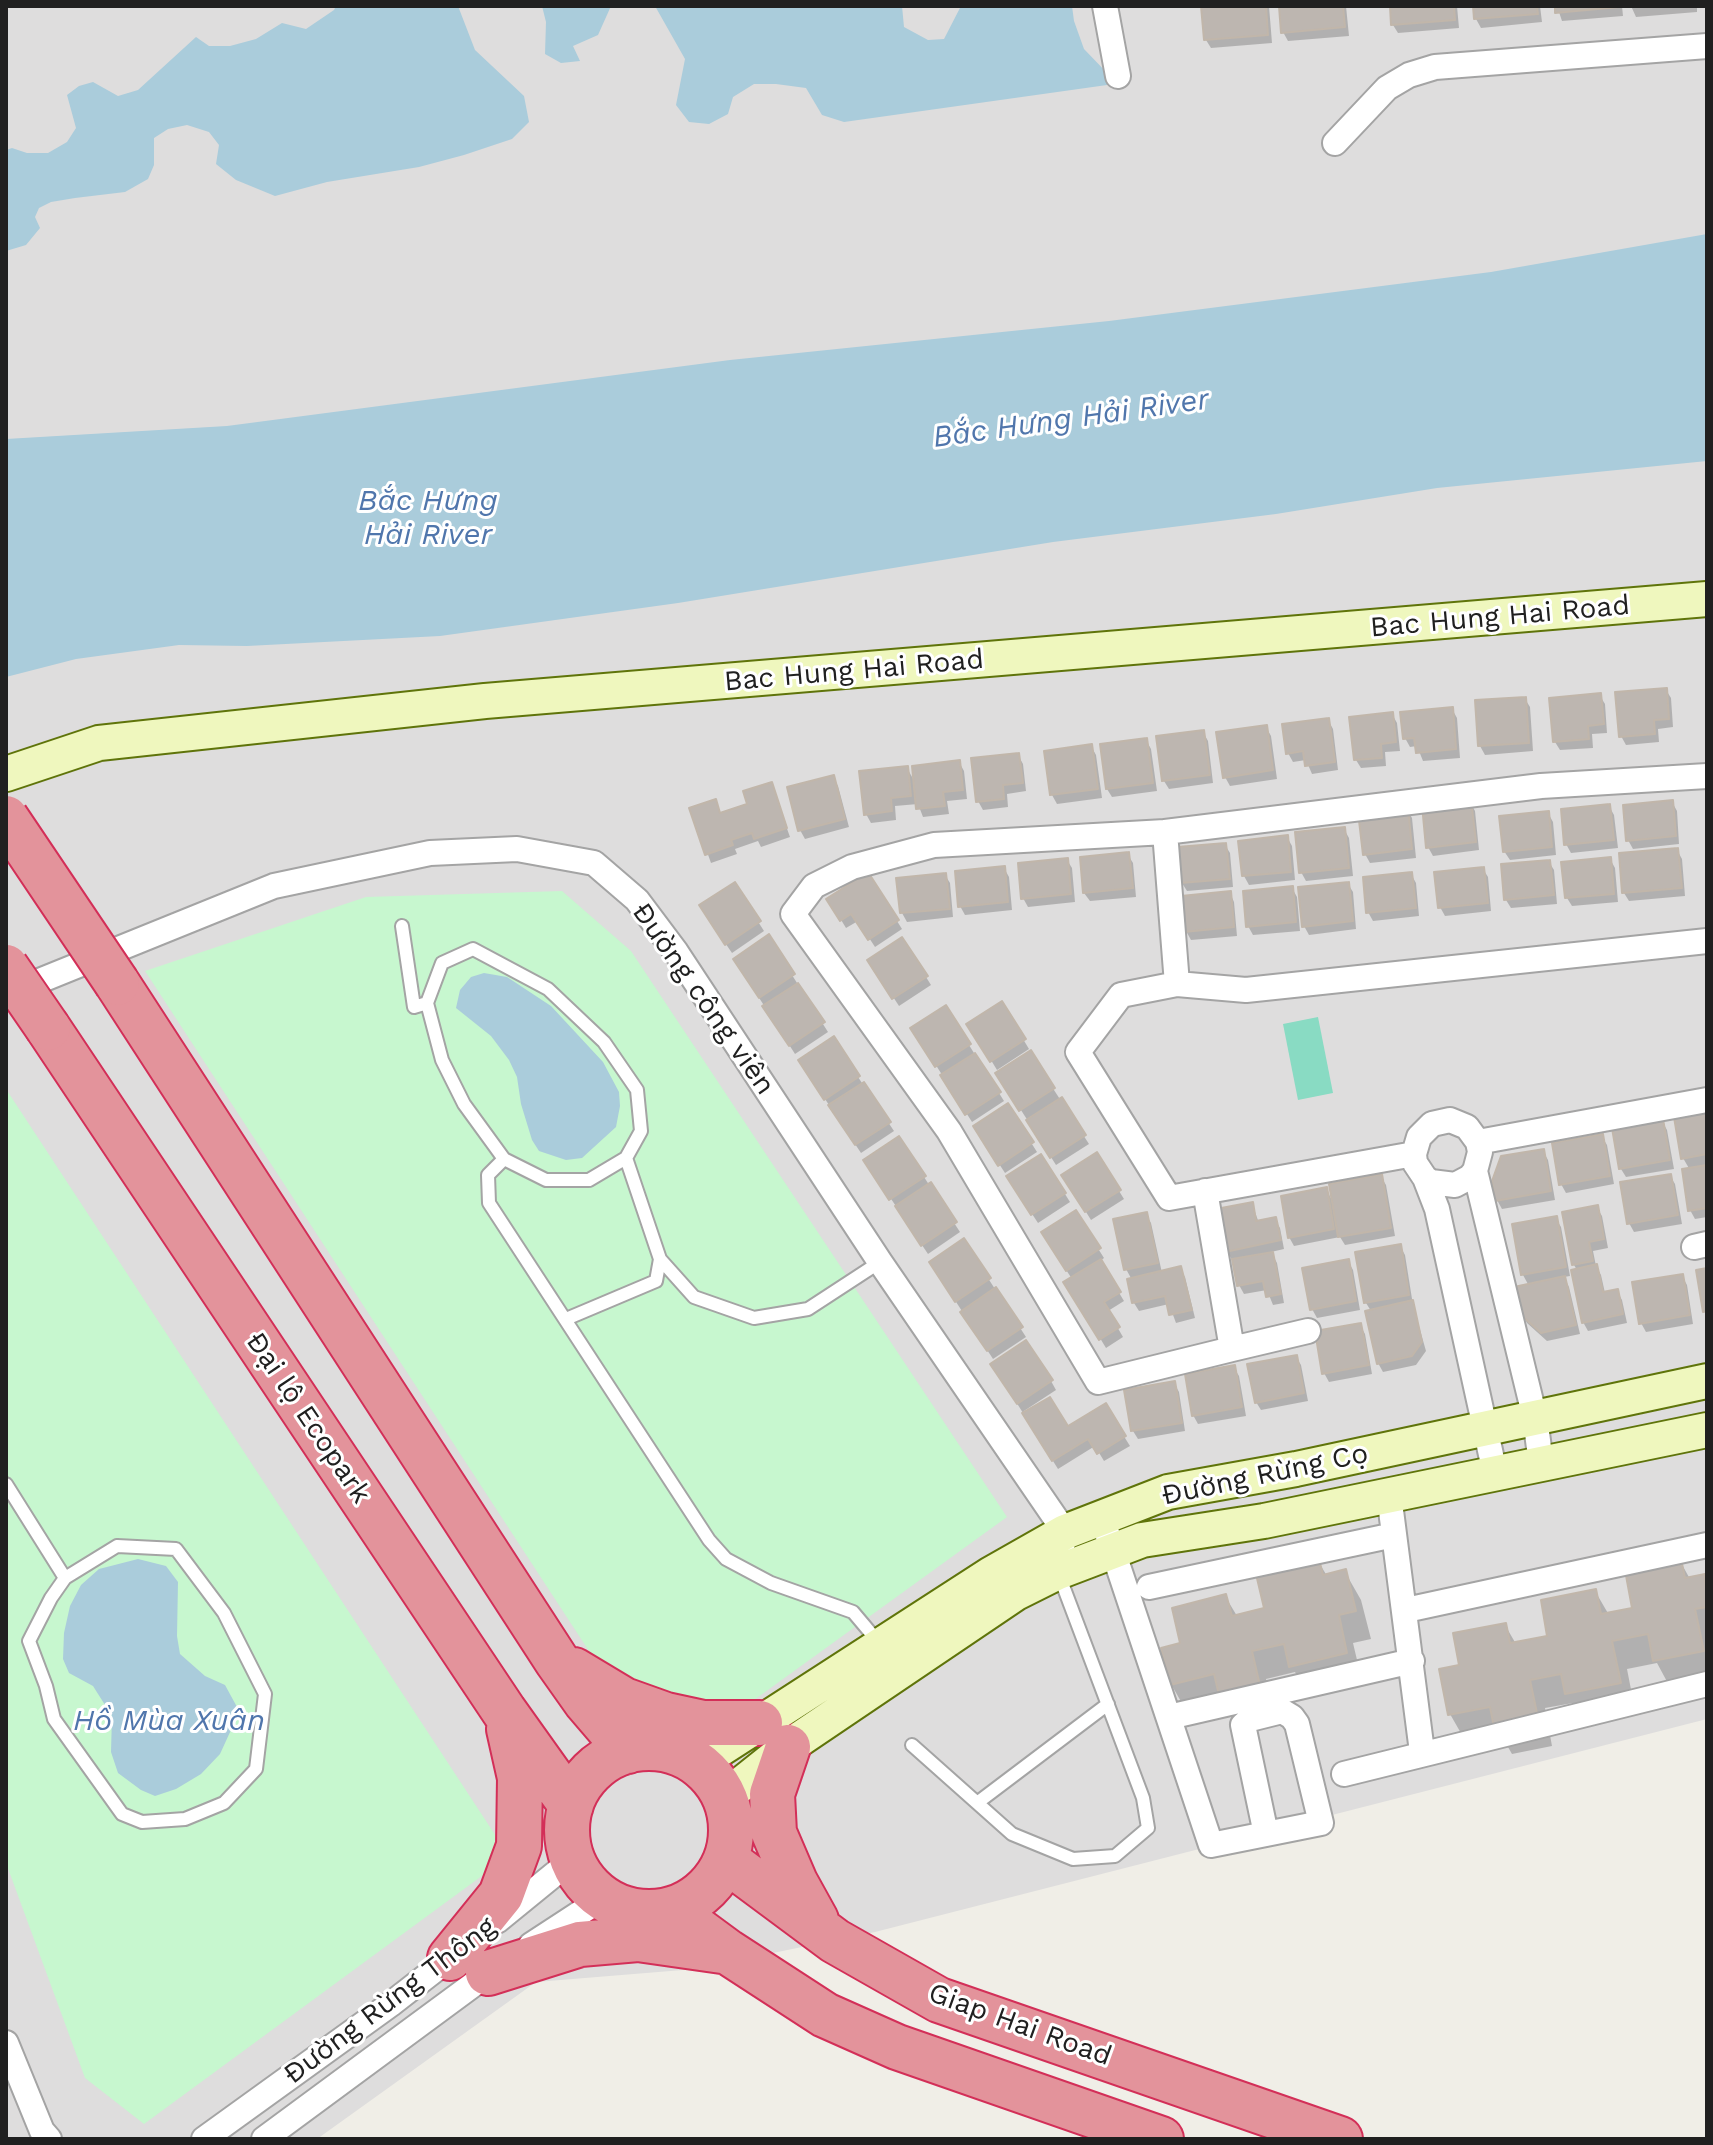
<!DOCTYPE html>
<meta charset="utf-8">
<style>
body{margin:0}
#map{position:relative;width:1713px;height:2145px;overflow:hidden;background:#f0eee7;font-family:"Work Sans",sans-serif}
canvas{display:block}
.frame{position:absolute;inset:0;border:8px solid #202020;pointer-events:none}
</style>
<div id="map">
<canvas width="1713" height="2145"></canvas>
<div class="frame"></div>
</div>
<script>
const context = document.querySelector('canvas').getContext('2d');
context.lineJoin = 'round';
function fillPath(path, color) { context.fillStyle = color; context.fill(path, 'evenodd'); }
const shape = rows => new Path2D(rows.map(r => 'M' + r).join(''));
function stroke(path, color, width, dash) { context.strokeStyle = color; context.lineWidth = width; context.lineCap = dash ? 'butt' : 'round'; context.setLineDash(dash || []); context.stroke(path); }
function write(font, color, halo, rows, align = 'center') {
  context.font = font + ' "Work Sans",sans-serif'; context.lineWidth = 6; context.setLineDash([]); context.textBaseline = 'middle'; context.strokeStyle = halo; context.fillStyle = color; for (const [text, x, y, turn = 0] of rows) {
    context.save(); context.translate(x, y); context.rotate((+turn || 0) * Math.PI / 180); context.textAlign = isNaN(turn) ? turn : align; if (halo) context.strokeText(text, 0, 0); context.fillText(text, 0, 0); context.restore();
  }
}
const residential = shape([
 [6,6,1707,6,1707,1719,875,1932,695,1969,536,1982,317,2139,6,2139]
]);
const park = shape([
 [562,891,631,951,1007,1517,743,1708,687,1710,600,1668,145,971,366,897],
 [6,1089,509,1856,144,2124,85,2078,6,1863]
]);
const pitch = shape([
 [1318,1017,1333,1093,1298,1100,1283,1024]
]);
const water = shape([
 [336,6,458,6,475,50,524,96,529,122,512,139,464,155,419,167,327,182,275,196,236,180,216,164,219,145,209,132,187,125,168,129,154,138,154,165,148,179,125,192,75,198,51,202,39,208,35,217,40,228,26,245,6,251,6,150,12,148,27,153,48,153,67,142,76,128,67,95,79,86,93,82,118,96,138,90,196,37,209,46,230,46,256,39,282,23,306,29,334,10],
 [542,6,611,6,598,35,573,46,580,61,561,63,545,54,546,22],
 [655,6,902,6,904,27,928,40,944,39,961,6,1072,6,1074,21,1084,49,1109,75,1107,85,844,122,822,115,806,88,776,84,754,84,733,97,728,114,709,124,689,122,676,105,685,59],
 [1707,234,1707,461,1437,488,1276,514,1053,542,678,603,440,636,247,646,179,645,76,659,6,677,6,439,227,426,730,360,1109,321,1491,272],
 [484,973,507,977,551,1006,603,1062,619,1092,620,1106,616,1127,582,1158,566,1160,539,1151,532,1140,521,1104,517,1077,509,1060,491,1036,456,1008,460,990,471,977],
 [138,1559,166,1566,178,1582,177,1636,180,1654,205,1676,225,1685,237,1707,231,1730,220,1754,201,1774,176,1789,155,1796,141,1790,118,1773,111,1752,112,1716,93,1686,69,1673,63,1659,64,1633,70,1606,81,1585,99,1569]
]);
const shadow = shape([
 [1203,6,1269,6,1272,43,1211,48,1206,40],
 [1281,6,1346,6,1349,36,1288,41,1283,32],
 [1392,6,1457,6,1459,28,1398,33,1393,25],
 [1475,6,1540,6,1542,22,1481,28,1476,19],
 [1557,6,1622,6,1623,16,1562,21],
 [1631,6,1697,6,1697,12,1636,17],
 [1666,690,1671,698,1673,727,1658,729,1659,742,1626,745,1621,736],
 [1600,696,1605,704,1607,733,1592,734,1593,748,1560,750,1555,742],
 [1525,699,1530,707,1533,751,1485,755,1480,746],
 [1452,709,1457,718,1460,758,1423,761,1417,746,1410,747,1405,738],
 [1392,714,1397,723,1400,751,1385,752,1386,766,1361,768,1356,760],
 [1328,720,1333,729,1338,770,1312,774,1306,760,1293,762,1288,753],
 [1266,727,1271,736,1277,779,1230,786,1225,777],
 [1203,732,1208,741,1213,783,1169,789,1164,781],
 [1146,740,1151,749,1157,791,1112,797,1107,789],
 [1091,746,1096,755,1102,798,1057,804,1052,795,1047,752],
 [1018,755,1023,764,1026,791,1007,794,1008,807,983,810,978,801],
 [959,762,964,771,967,799,947,801,949,814,923,817,918,804,895,806,896,820,871,823,866,814,907,768,916,784],
 [833,777,838,786,849,827,805,839,800,830],
 [771,784,790,837,761,847,758,841,735,849,737,854,711,863,692,810,715,802,721,815,750,806],
 [1470,802,1475,811,1479,850,1433,856,1428,847],
 [1672,802,1677,811,1679,844,1633,849,1628,840],
 [1609,806,1614,815,1618,848,1571,853,1566,844],
 [1407,809,1412,818,1416,858,1370,863,1365,854],
 [1548,813,1553,822,1556,855,1510,860,1504,851],
 [1344,829,1349,838,1353,876,1306,881,1301,872],
 [1287,837,1292,846,1295,880,1249,885,1244,876],
 [1225,845,1230,853,1233,887,1187,891,1182,883],
 [1677,850,1682,859,1685,896,1629,901,1624,893],
 [1128,855,1133,863,1136,897,1090,901,1084,893],
 [1610,859,1615,868,1618,902,1572,906,1567,898],
 [1067,860,1072,868,1075,902,1028,907,1023,898],
 [1549,862,1554,870,1557,904,1511,908,1506,900],
 [1004,868,1009,877,1012,910,965,915,960,906],
 [1483,869,1488,877,1491,911,1445,916,1440,907],
 [1411,874,1416,883,1419,916,1373,921,1368,912],
 [945,875,950,883,953,917,907,922,902,913],
 [734,884,764,931,732,953,706,915],
 [1348,884,1353,892,1356,929,1309,935,1304,926],
 [1292,888,1297,897,1300,931,1253,935,1248,926],
 [1230,893,1234,902,1237,936,1191,940,1186,931],
 [829,900,897,921,902,929,875,947,858,921,846,928],
 [768,937,828,1032,795,1054,740,968],
 [875,969,926,977,931,985,899,1006],
 [1002,1004,1029,1049,997,1070,969,1024],
 [918,1037,969,1045,1004,1101,972,1122],
 [1030,1053,1089,1144,1056,1165,998,1074],
 [805,1069,858,1077,894,1131,861,1153],
 [1008,1106,1037,1152,1005,1173,981,1136],
 [1707,1114,1707,1217,1695,1219,1690,1210,1690,1170,1683,1158],
 [1662,1121,1667,1130,1674,1169,1626,1177,1621,1169,1615,1130],
 [1602,1137,1607,1145,1614,1184,1566,1193,1561,1184],
 [1543,1151,1548,1160,1555,1200,1502,1209,1497,1200],
 [1096,1154,1124,1199,1091,1220,1063,1175],
 [871,1169,924,1177,960,1232,928,1254],
 [1670,1176,1675,1184,1682,1224,1634,1232,1629,1223],
 [1381,1177,1386,1185,1395,1236,1345,1245,1340,1237,1294,1246,1289,1237,1326,1189,1333,1202],
 [1013,1185,1065,1194,1070,1202,1038,1223],
 [1252,1204,1259,1223,1275,1220,1280,1228,1284,1249,1271,1252,1277,1263,1284,1303,1273,1305,1267,1290,1244,1294,1239,1285,1234,1260,1232,1260,1227,1251],
 [1597,1208,1602,1216,1608,1248,1593,1251,1596,1266,1601,1275,1605,1293,1617,1291,1622,1300,1627,1323,1588,1331,1583,1322,1577,1270,1574,1265],
 [1075,1212,1104,1258,1100,1261,1124,1301,1108,1311,1123,1337,1106,1348,1066,1282,1072,1279,1048,1242],
 [1146,1215,1151,1223,1162,1273,1180,1269,1185,1277,1195,1318,1176,1323,1169,1304,1139,1311,1134,1303,1129,1281,1132,1280,1126,1269],
 [1556,1219,1561,1227,1570,1276,1564,1277,1569,1287,1580,1334,1547,1341,1527,1323,1522,1314,1529,1286,1523,1275,1515,1226],
 [964,1241,1026,1337,993,1359,936,1271],
 [1400,1246,1405,1255,1413,1305,1426,1351,1416,1365,1383,1372,1378,1363,1371,1311,1366,1303,1358,1254],
 [1348,1261,1353,1270,1360,1310,1317,1318,1312,1309],
 [1682,1276,1687,1285,1693,1324,1646,1332,1641,1323],
 [1360,1325,1365,1334,1372,1374,1329,1382,1324,1373],
 [1296,1357,1301,1365,1308,1401,1261,1410,1256,1402],
 [1234,1368,1239,1376,1246,1416,1198,1424,1193,1415],
 [998,1373,1051,1381,1056,1390,1024,1411,1026,1414,1067,1429,1105,1406,1130,1446,1104,1461,1095,1446,1058,1469],
 [1174,1383,1179,1392,1185,1431,1138,1439,1133,1431],
 [1318,1561,1327,1576,1345,1572,1361,1600,1371,1639,1353,1643,1362,1681,1307,1694,1295,1672,1266,1679,1275,1718,1238,1726,1224,1703,1187,1712,1171,1684,1182,1645,1225,1596,1237,1616,1267,1609],
 [1680,1561,1690,1579,1704,1576,1707,1582,1707,1681,1671,1689,1657,1663,1627,1669,1635,1710,1583,1721,1573,1703,1545,1708,1552,1746,1512,1754,1501,1735,1466,1742,1450,1714,1462,1667,1505,1625,1516,1644,1550,1638,1595,1591,1609,1615,1635,1609]
]);
const building = shape([
 [1201,6,1266,6,1268,35,1204,40,1201,6],
 [1279,6,1343,6,1345,27,1281,33,1279,6],
 [1390,6,1454,6,1455,20,1391,25,1390,6],
 [1473,6,1537,6,1538,14,1474,19,1473,6],
 [1555,6,1619,6,1619,7,1555,13,1555,6],
 [1667,688,1669,719,1654,720,1655,734,1619,737,1615,692,1667,688],
 [1601,693,1604,724,1588,726,1589,739,1553,742,1549,698,1601,693],
 [1526,697,1529,743,1478,746,1475,700,1526,697],
 [1453,707,1456,749,1416,753,1414,738,1403,739,1400,712,1453,707],
 [1393,712,1396,742,1381,744,1382,758,1354,760,1349,717,1393,712],
 [1329,718,1335,762,1305,766,1303,751,1286,754,1282,724,1329,718],
 [1267,725,1273,770,1223,778,1216,732,1267,725],
 [1204,730,1210,775,1162,781,1156,736,1204,730],
 [1147,738,1153,783,1106,789,1100,744,1147,738],
 [1092,744,1098,789,1050,795,1044,751,1092,744],
 [1019,753,1023,783,1003,785,1004,799,976,802,971,758,1019,753],
 [960,760,963,790,943,792,945,806,916,809,912,766,960,760],
 [908,766,911,796,891,798,892,811,864,815,859,771,908,766],
 [834,775,845,819,798,831,787,787,834,775],
 [772,782,787,828,754,839,752,833,731,840,733,845,705,855,689,808,716,799,720,813,747,804,743,791,772,782],
 [1471,800,1476,842,1426,848,1422,805,1471,800],
 [1673,800,1676,836,1626,841,1623,805,1673,800],
 [1610,804,1614,840,1564,845,1561,809,1610,804],
 [1408,807,1412,849,1363,855,1358,812,1408,807],
 [1549,811,1552,847,1503,852,1499,816,1549,811],
 [1345,827,1349,868,1299,873,1295,832,1345,827],
 [1288,835,1291,872,1242,876,1238,841,1288,835],
 [1226,843,1230,879,1180,883,1177,847,1226,843],
 [1678,848,1682,888,1622,893,1619,853,1678,848],
 [1129,852,1133,888,1083,893,1080,857,1129,852],
 [1611,857,1614,894,1565,898,1561,862,1611,857],
 [1068,858,1071,894,1021,899,1018,863,1068,858],
 [1550,860,1554,895,1504,900,1501,864,1550,860],
 [1005,866,1008,902,958,907,955,871,1005,866],
 [1484,867,1488,903,1438,908,1434,872,1484,867],
 [868,872,899,920,868,940,851,914,840,921,826,899,868,872],
 [1412,872,1416,908,1366,913,1363,877,1412,872],
 [946,873,950,909,900,913,896,878,946,873],
 [735,882,761,921,725,945,699,905,735,882],
 [1349,882,1353,921,1302,927,1298,887,1349,882],
 [1293,886,1296,922,1246,927,1243,891,1293,886],
 [1231,891,1234,927,1184,932,1181,896,1231,891],
 [769,934,795,974,759,998,733,959,769,934],
 [902,937,928,976,892,999,867,960,902,937],
 [798,983,825,1022,789,1046,762,1006,798,983],
 [1002,1001,1026,1039,990,1062,966,1024,1002,1001],
 [946,1005,971,1044,935,1067,910,1028,946,1005],
 [834,1036,860,1076,824,1100,798,1060,834,1036],
 [1031,1050,1055,1088,1019,1111,995,1073,1031,1050],
 [975,1053,1001,1092,965,1115,940,1075,975,1053],
 [864,1082,891,1122,855,1145,828,1105,864,1082],
 [1062,1097,1086,1135,1050,1158,1026,1120,1062,1097],
 [1008,1103,1034,1142,998,1166,973,1126,1008,1103],
 [1707,1111,1707,1154,1681,1159,1674,1117,1707,1111],
 [1663,1119,1670,1160,1619,1169,1612,1128,1663,1119],
 [1603,1134,1610,1176,1559,1185,1552,1143,1603,1134],
 [899,1136,926,1176,889,1200,863,1160,899,1136],
 [1544,1149,1551,1191,1495,1201,1492,1181,1501,1156,1544,1149],
 [1097,1152,1121,1190,1085,1212,1061,1175,1097,1152],
 [1041,1154,1066,1193,1031,1215,1006,1176,1041,1154],
 [1707,1165,1707,1208,1688,1211,1682,1169,1707,1165],
 [1382,1174,1391,1228,1338,1237,1329,1184,1382,1174],
 [1671,1174,1678,1215,1627,1224,1620,1182,1671,1174],
 [931,1182,957,1222,921,1246,895,1206,931,1182],
 [1327,1187,1334,1229,1288,1238,1281,1196,1327,1187],
 [1253,1202,1256,1221,1276,1217,1281,1240,1225,1252,1216,1209,1253,1202],
 [1598,1205,1604,1239,1589,1242,1593,1261,1572,1265,1562,1212,1598,1205],
 [1076,1210,1101,1248,1066,1271,1041,1232,1076,1210],
 [1147,1212,1158,1263,1124,1270,1113,1219,1147,1212],
 [1557,1216,1566,1267,1521,1275,1512,1224,1557,1216],
 [964,1238,991,1278,955,1302,929,1262,964,1238],
 [1401,1244,1409,1295,1364,1303,1355,1252,1401,1244],
 [1273,1252,1281,1294,1266,1297,1263,1281,1237,1286,1232,1259,1273,1252],
 [1101,1259,1121,1292,1104,1302,1120,1327,1099,1340,1063,1282,1101,1259],
 [1349,1259,1356,1301,1310,1310,1302,1268,1349,1259],
 [1597,1264,1603,1292,1618,1289,1623,1314,1582,1323,1571,1270,1597,1264],
 [1181,1266,1192,1310,1169,1315,1165,1296,1132,1303,1127,1279,1181,1266],
 [1707,1268,1707,1311,1703,1312,1696,1270,1707,1268],
 [1683,1274,1690,1315,1639,1324,1632,1282,1683,1274],
 [1565,1276,1576,1325,1541,1333,1520,1314,1514,1287,1565,1276],
 [996,1287,1023,1327,987,1351,960,1312,996,1287],
 [1413,1300,1422,1342,1412,1356,1377,1364,1365,1311,1413,1300],
 [1361,1323,1369,1365,1322,1374,1315,1331,1361,1323],
 [1026,1340,1053,1380,1017,1404,990,1364,1026,1340],
 [1297,1355,1304,1393,1255,1403,1247,1364,1297,1355],
 [1235,1365,1242,1407,1192,1416,1185,1374,1235,1365],
 [1175,1381,1182,1423,1131,1431,1124,1390,1175,1381],
 [1050,1397,1068,1426,1106,1403,1126,1436,1097,1454,1088,1439,1052,1461,1022,1413,1050,1397],
 [1319,1559,1323,1575,1346,1569,1356,1611,1339,1615,1347,1653,1289,1667,1284,1644,1252,1651,1261,1690,1220,1699,1214,1674,1170,1685,1161,1648,1180,1643,1172,1608,1226,1594,1232,1616,1264,1608,1256,1574,1319,1559],
 [1681,1559,1685,1578,1705,1574,1707,1607,1695,1609,1704,1651,1653,1661,1648,1634,1612,1641,1621,1683,1565,1694,1561,1674,1530,1680,1538,1718,1494,1727,1490,1707,1448,1715,1439,1669,1459,1665,1453,1633,1506,1623,1510,1643,1547,1636,1541,1600,1596,1589,1601,1614,1632,1608,1625,1570,1681,1559]
]);
const lane = shape([
 [402,926,414,1007,427,1003,442,963,473,949,548,989,604,1042,637,1090,641,1131,626,1158,660,1259,694,1297,754,1318,808,1309,880,1262],
 [427,1003,442,1060,464,1104,504,1159],
 [626,1158,589,1180,546,1180,504,1159,488,1175,489,1203,709,1540,726,1559,771,1583,853,1612,880,1644],
 [566,1319,656,1281,660,1259],
 [6,1484,65,1578],
 [117,1546,176,1549,224,1613,265,1694,256,1769,224,1803,185,1819,142,1822,122,1814,54,1719,46,1686,29,1641,51,1598,65,1578,117,1546],
 [912,1745,1012,1834,1073,1859,1115,1856,1148,1828,1143,1798,1059,1575],
 [977,1803,1108,1704]
]);
const street = shape([
 [1105,6,1118,76],
 [1335,143,1387,88,1409,75,1435,67,1707,46],
 [1165,832,934,845,852,867,814,886,793,914,949,1131,1098,1382,1232,1349,1205,1191],
 [1177,984,1165,832,1541,786,1707,776],
 [12,992,274,886,430,853,517,849,594,863,637,900,676,952,880,1262,1065,1532,1062,1547],
 [1478,1142,1707,1100],
 [1414,1154,1169,1198,1078,1052,1121,995,1177,984,1246,990,1707,941],
 [1475,1171,1470,1177,1455,1185,1431,1182,1425,1178,1415,1163,1414,1154,1419,1137,1432,1124,1450,1120,1467,1127,1478,1142,1480,1152,1475,1171,1535,1418,1541,1463],
 [1425,1178,1437,1209,1495,1473],
 [1694,1247,1707,1244],
 [1232,1349,1308,1331],
 [1389,1495,1422,1752],
 [1102,1518,1211,1845,1321,1823,1297,1724,1292,1717,1282,1711,1250,1719,1243,1725,1266,1834],
 [1149,1587,1394,1535],
 [1406,1610,1707,1545],
 [1169,1717,1412,1661],
 [1344,1774,1707,1684],
 [497,1921,573,1859],
 [531,1945,603,1898],
 [6,2043,42,2131,49,2139],
 [204,2139,391,2004,459,1951],
 [264,2139,497,1967]
]);
const secondary = shape([
 [6,774,99,743,485,701,1707,599],
 [697,1764,991,1574,1065,1532,1168,1492,1296,1469,1707,1381],
 [724,1798,788,1747,1016,1593,1058,1572,1142,1540,1264,1521,1707,1430]
]);
const highway = shape([
 [117,983,557,1661,586,1702,628,1751],
 [48,1028,504,1711,571,1805],
 [574,1670,624,1700,666,1715,703,1723,760,1723],
 [788,1747,772,1794,774,1833,795,1882,816,1920],
 '567 1830a82 82 0 1 1 164 0a82 82 0 1 1-164 0Z',
 [726,1860,835,1941,939,2000,1340,2139],
 [671,1910,728,1952,825,2015,897,2047,1161,2139],
 [450,1958,501,1895,519,1846,520,1778,509,1729],
 [488,1973,580,1944,638,1939,722,1951]
]);
const highwayBridge = shape([
 [6,818,117,983],
 [6,967,48,1028]
]);
const streetNames = [
 ["Bac Hung Hai Road",1500,617,-5],
 ["Bac Hung Hai Road",854,671,-5],
 ["Đường công viên",703,999,55],
 ["Đại lộ Ecopark",308,1418,56],
 ["Đường Rừng Cọ",1265,1475,-12],
 ["Đường Rừng Thông",390,2001,-37],
 ["Giap Hai Road",1020,2025,20]
];
const waterNames = [
 ["Bắc Hưng Hải River",1071,419,-8],
 ["Bắc Hưng",428,501],
 ["Hải River",428,535],
 ["Hồ Mùa Xuân",169,1721]
];
fillPath(residential, '#dedddd');
fillPath(park, '#c7f7cf');
fillPath(pitch, '#89dbc3');
fillPath(water, '#aaccdb');
fillPath(shadow, '#0003');
fillPath(building, '#bdb6b0');
stroke(building, '#c1b6aa', 2);
stroke(lane, '#a4a4a4', 16);
stroke(street, '#a4a4a4', 28);
stroke(secondary, '#5f740a', 38);
stroke(highway, '#d32f58', 48);
stroke(lane, '#fff', 12);
stroke(street, '#fff', 24);
stroke(secondary, '#eff7be', 34);
stroke(highway, '#e3939b', 44);
stroke(highwayBridge, '#d32f58', 48, []);
stroke(highwayBridge, '#e3939b', 44);
write('28px', '#202020', '#fff', streetNames);
write('italic 30px', '#5076ac', '#fff', waterNames);
</script>
